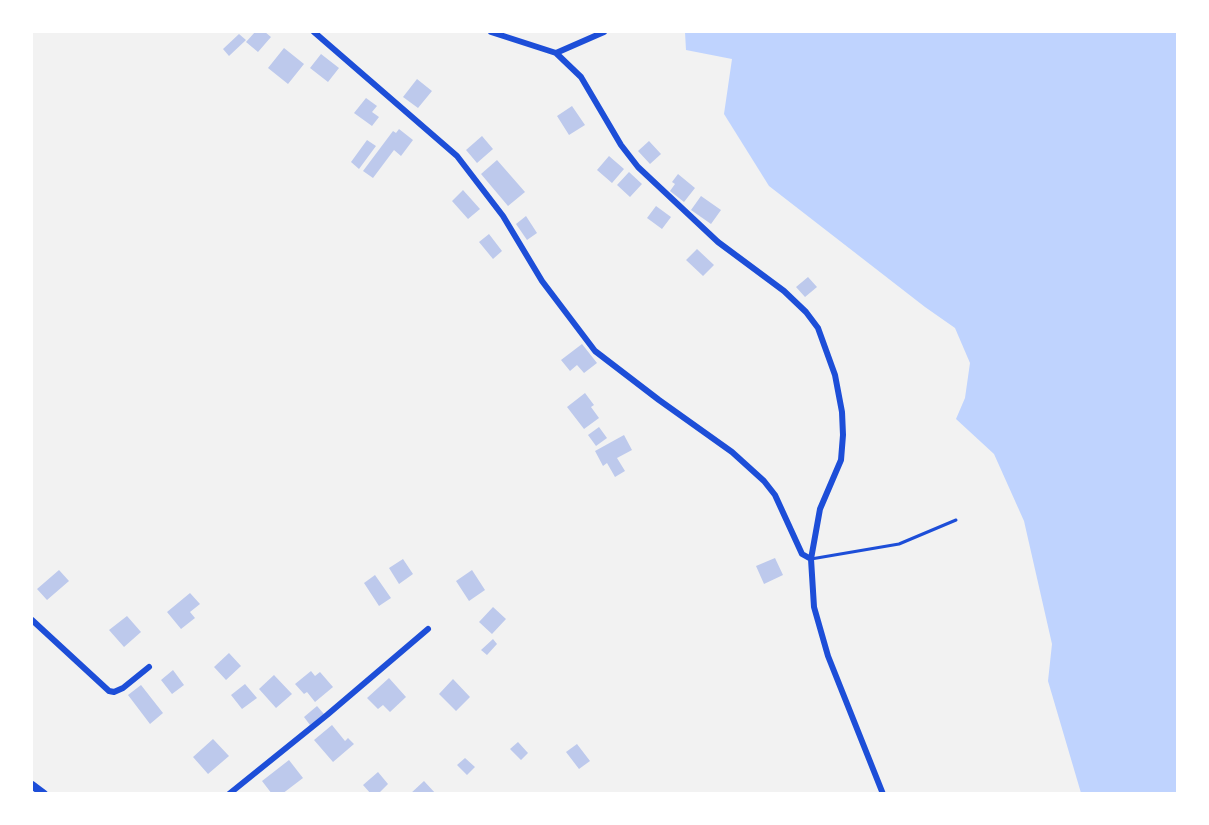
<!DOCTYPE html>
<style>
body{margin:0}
#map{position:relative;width:1209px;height:825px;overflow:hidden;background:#f2f2f2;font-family:"DejaVu Sans",sans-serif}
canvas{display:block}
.frame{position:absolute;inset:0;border:33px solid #fff;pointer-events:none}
</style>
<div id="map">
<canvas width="1209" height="825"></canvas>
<div class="frame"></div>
</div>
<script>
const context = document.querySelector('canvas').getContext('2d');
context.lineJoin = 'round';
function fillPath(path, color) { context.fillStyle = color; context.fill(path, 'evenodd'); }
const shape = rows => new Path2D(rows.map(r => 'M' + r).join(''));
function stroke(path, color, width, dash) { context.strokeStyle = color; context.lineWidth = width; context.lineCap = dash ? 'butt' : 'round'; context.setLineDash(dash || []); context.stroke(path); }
const water = shape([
 [685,32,1177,32,1177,793,1081,793,1048,681,1052,644,1024,521,994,454,956,419,965,398,970,363,955,328,925,307,769,186,724,114,732,59,686,50]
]);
const building = shape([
 [255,32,265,32,271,37,258,52,246,42],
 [239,34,246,40,229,56,223,49],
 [284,48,304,64,288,84,268,68],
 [321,54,339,68,328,82,310,68],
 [417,79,432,91,418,108,403,97],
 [366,98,377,106,372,112,379,117,372,126,354,113],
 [572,106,585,125,569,135,557,116],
 [399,129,413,140,401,156,394,150,373,178,363,171,393,131,396,133],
 [482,136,493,149,477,163,466,150],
 [367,140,376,146,359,169,351,162],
 [649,141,661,154,650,164,638,151],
 [609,156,624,169,612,183,597,170],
 [497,160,525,192,508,206,481,174],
 [629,172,642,184,630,197,617,185],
 [678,174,695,188,684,202,670,191,675,184,672,182],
 [463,190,480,209,468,219,452,201],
 [701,196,721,210,711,224,691,210],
 [656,206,671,217,662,229,647,218],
 [526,216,537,233,527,240,516,224],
 [489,234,502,251,493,259,479,242],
 [697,249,714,265,703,276,686,260],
 [808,277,817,287,805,297,796,287],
 [582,344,597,363,584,373,577,365,570,371,561,360],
 [585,393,594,405,591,407,599,418,584,429,567,407],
 [599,427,607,438,596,446,588,435],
 [624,435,632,450,617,458,625,471,615,477,607,463,603,466,595,451],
 [775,558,783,575,764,584,756,566],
 [403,559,413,574,399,584,389,568],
 [59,570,69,581,47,600,37,589],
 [472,570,485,590,469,601,456,581],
 [375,575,391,598,379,606,364,583],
 [190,593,200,604,190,612,195,618,181,629,167,612],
 [493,607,506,619,492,634,479,622],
 [127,616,141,632,124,647,109,630],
 [493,639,497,644,487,655,481,650],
 [229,653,241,666,226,680,214,667],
 [173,670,184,685,172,694,161,680],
 [311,671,315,676,320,672,333,687,315,702,307,692,304,694,295,684],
 [274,675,292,694,276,708,259,689],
 [389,678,406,697,390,712,383,705,378,709,367,698],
 [453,679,470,697,456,711,439,694],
 [245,684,257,698,242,709,231,695],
 [141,685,163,713,150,724,128,695],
 [317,706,324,714,310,725,304,717],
 [332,725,345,741,348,738,354,744,333,762,314,740],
 [213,739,229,756,208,774,193,757],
 [518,742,528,753,521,760,510,749],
 [577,744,590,761,579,769,566,752],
 [465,758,475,767,467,775,457,765],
 [289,760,303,778,282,794,272,794,262,781],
 [378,772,388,784,378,794,371,794,363,785],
 [424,781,436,794,410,794]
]);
const service = shape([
 [811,559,899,544,956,520]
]);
const minor = shape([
 [314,32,457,156,503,216,542,281,595,351,659,400,732,452,764,481,775,495,802,554,811,559],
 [491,32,556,53,604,32],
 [556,53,581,77,621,145,638,167,718,242,784,291,806,312,818,328,835,375,842,412,843,435,841,460,820,509,811,559,814,607,828,656,883,794],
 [32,620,109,691,114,692,123,688,149,667],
 [229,794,327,715,428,629]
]);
const tertiary = shape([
 [32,785,44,794]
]);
fillPath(water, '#bfd3fe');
fillPath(building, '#bdc9ec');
stroke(service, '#1d4ed8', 3);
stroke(minor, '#1d4ed8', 6);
stroke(tertiary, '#1d4ed8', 8);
</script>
